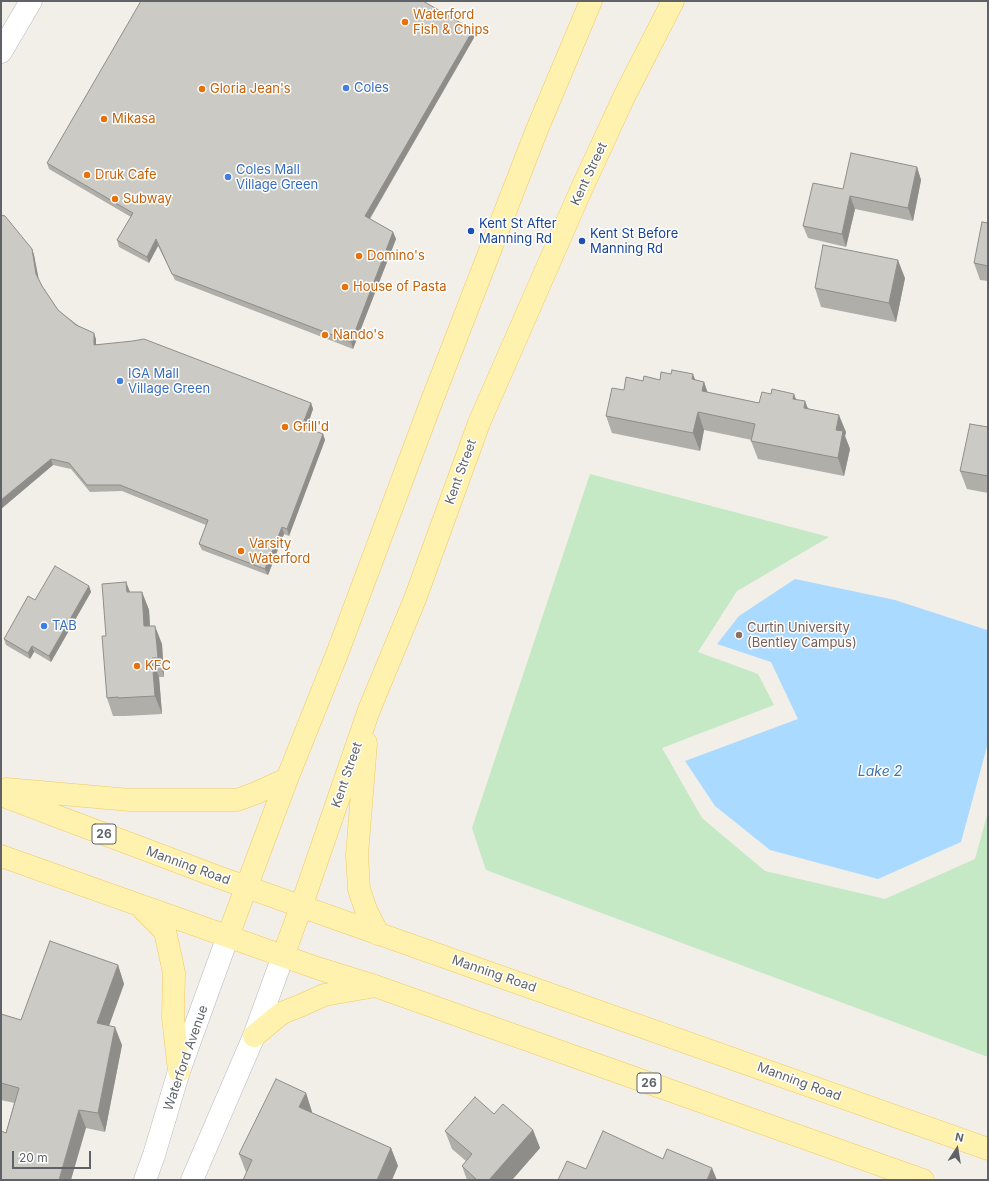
<!DOCTYPE html>
<style>
body{margin:0}
#map{position:relative;width:989px;height:1181px;overflow:hidden;background:#f1efe8;font-family:Inter,sans-serif}
canvas{display:block}
.frame{position:absolute;inset:0;border:2px solid #5f6368;pointer-events:none}
.north{position:absolute;left:937px;top:1129px;width:40px;height:40px;-webkit-text-stroke:3px #fff;paint-order:stroke;rotate:12deg;font-size:11px;font-weight:700;line-height:16px;text-align:center;color:#5f6368}
.north::after{content:'';display:block;margin:auto;width:14px;height:18px;background:#5f6368;clip-path:polygon(50% 0,100% 100%,50% 72%,0 100%)}
.scale{position:absolute;left:12px;top:1151px;width:79px;height:18px;box-sizing:border-box;border:2px solid #5f6368;border-top:0;padding-left:5px;font-size:12px;line-height:14px;white-space:nowrap;color:#5f6368;-webkit-text-stroke:3px #fff;paint-order:stroke}
</style>
<div id="map">
<canvas width="989" height="1181"></canvas>
<div class="frame"></div>
<div class="north">N</div>
<div class="scale">20 m</div>
</div>
<script>
const context = document.querySelector('canvas').getContext('2d');
context.lineJoin = 'round';
function fillPath(path, color) { context.fillStyle = color; context.fill(path, 'evenodd'); }
const shape = rows => new Path2D(rows.map(r => 'M' + r).join(''));
function stroke(path, color, width, dash) { context.strokeStyle = color; context.lineWidth = width; context.lineCap = dash ? 'butt' : 'round'; context.setLineDash(dash || []); context.stroke(path); }
function write(font, color, halo, rows, align = 'center') {
  context.font = font + ' Inter,sans-serif'; context.lineWidth = 3; context.setLineDash([]); context.textBaseline = 'middle'; context.strokeStyle = halo; context.fillStyle = color; for (const [text, x, y, turn = 0] of rows) {
    context.save(); context.translate(x, y); context.rotate((+turn || 0) * Math.PI / 180); context.textAlign = isNaN(turn) ? turn : align; if (halo) context.strokeText(text, 0, 0); context.fillText(text, 0, 0); context.restore();
  }
}
const green = shape([
 [590,474,829,537,737,591,698,652,758,674,774,705,662,748,702,818,765,871,885,899,975,859,988,812,988,1057,486,870,472,828]
]);
const water = shape([
 [795,579,895,600,987,630,988,652,988,743,961,842,878,879,770,850,715,806,685,761,798,719,771,662,717,644,739,616]
]);
const tertiary = shape([
 [1,52,31,1],
 [145,1180,154,1155,179,1071,228,936],
 [192,1180,254,1036,283,956]
]);
const primary = shape([
 [366,743,357,855,359,889,366,910,378,934],
 [6,789,130,800,237,800,256,793,287,779],
 [1,795,218,877,988,1149],
 [1,856,317,968,375,986,923,1180],
 [143,909,165,931,174,973,173,1017,179,1071],
 [228,936,287,779,337,654,431,403,536,132,591,1],
 [283,956,301,907,369,710,415,599,479,423,581,190,624,97,673,1],
 [254,1036,282,1013,302,1005,324,995,370,987]
]);
const wall = shape([
 [473,30,475,36,370,219,393,232,396,239,353,349,175,280,158,246,149,263,119,247,117,240,131,217,49,169,47,163],
 [917,167,921,180,913,221,855,209,846,247,808,238,803,226,843,189],
 [1,215,32,249,34,255,38,278,42,286,58,310,96,339,96,344,311,403,313,409,306,428,323,434,325,440,289,536,284,534,268,575,202,550,199,544,206,525,122,491,90,492,71,469,53,465,1,509],
 [988,223,988,281,980,280,974,263],
 [905,278,896,322,821,307,815,288],
 [660,380,696,380,704,382,708,393,759,403,771,394,794,394,796,399,808,408,846,432,845,436,850,449,844,476,758,459,751,441,752,440,704,430,700,451,612,433,606,416,624,390,643,381],
 [988,427,988,493,967,489,960,471],
 [126,582,130,592,142,592,149,610,150,626,162,644,164,677,159,677,162,714,125,716,113,716,107,698,106,636],
 [89,586,91,592,51,662,34,652,30,659,6,645,4,639,35,600],
 [118,965,124,984,109,1026,122,1045,105,1132,86,1128,6,1133,14,1103,1,1100,1,1014,21,1020],
 [306,1093,312,1112,312,1113,391,1148,398,1166,246,1172,239,1154],
 [494,1114,533,1130,540,1148,512,1180,467,1180,462,1166,466,1161,452,1149,445,1131]
]);
const shadedWall = shape([
 [473,30,475,36,367,223,365,216],
 [917,167,921,180,913,221,908,208],
 [850,196,855,209,846,247,842,234],
 [393,232,396,239,353,349,351,342],
 [156,239,158,246,149,263,147,257],
 [32,249,34,255,39,280,36,274],
 [898,260,905,278,896,322,889,303],
 [94,333,96,339,96,351,94,345],
 [693,374,700,392,692,379],
 [704,382,710,400,702,391],
 [794,394,800,412,793,399],
 [805,401,812,419,804,408],
 [311,403,313,409,305,433,302,426],
 [698,412,704,430,700,451,693,433],
 [839,415,846,432,845,436,850,449,844,476,838,458,836,430],
 [323,434,325,440,289,536,287,529],
 [51,459,53,465,1,509,1,500],
 [282,527,284,534,268,575,265,569],
 [126,582,133,600,127,592],
 [89,586,91,592,51,662,49,656],
 [142,592,149,610,151,645,144,626],
 [155,626,162,644,164,677,158,658],
 [32,646,34,652,30,659,28,653],
 [152,658,159,677,162,714,155,696],
 [118,965,124,984,103,1042,97,1023],
 [115,1027,122,1045,105,1132,98,1113],
 [306,1093,312,1112,305,1126,299,1107],
 [79,1110,86,1128,71,1180,59,1180],
 [533,1130,540,1148,512,1180,489,1180],
 [391,1148,398,1166,392,1180,377,1180],
 [712,1168,717,1180,707,1180]
]);
const building = shape([
 [141,1,423,1,473,30,365,216,393,232,351,342,172,274,156,239,147,257,117,240,133,213,47,163,141,1],
 [851,153,917,167,908,208,850,196,842,234,803,226,813,183,843,189,851,153],
 [1,215,5,216,32,249,36,274,42,286,58,310,76,325,94,333,94,345,133,341,144,339,311,403,302,426,323,434,287,529,282,527,265,569,199,544,208,520,120,485,87,485,69,463,51,459,1,500,1,215],
 [982,222,988,223,988,266,974,263,982,222],
 [823,245,898,260,889,303,815,288,823,245],
 [672,370,693,374,692,379,704,382,702,391,759,403,762,392,771,394,772,389,794,394,793,399,805,401,804,408,839,415,836,430,843,431,838,458,751,441,755,424,698,412,693,433,606,416,612,388,624,390,626,377,643,381,644,376,660,380,661,372,671,374,672,370],
 [970,424,988,427,988,476,960,471,970,424],
 [55,566,89,586,49,656,32,646,28,653,4,639,28,596,35,600,55,566],
 [126,582,127,592,142,592,144,626,155,626,158,658,152,658,155,696,118,698,118,697,107,698,102,636,106,636,102,584,126,582],
 [50,941,118,965,97,1023,115,1027,98,1113,79,1110,59,1180,1,1180,1,1131,6,1133,19,1088,1,1083,1,1014,21,1020,50,941],
 [276,1079,306,1093,299,1107,391,1148,377,1180,243,1180,252,1160,239,1154,276,1079],
 [475,1097,494,1114,503,1104,533,1130,489,1180,477,1180,462,1166,472,1154,445,1131,475,1097],
 [603,1131,663,1159,667,1149,712,1168,707,1180,558,1180,567,1161,586,1169,603,1131]
]);
const markers = [
 [405,22,4,"#e8710a"],
 [346,88,4,"#3f7fe0"],
 [202,89,4,"#e8710a"],
 [104,119,4,"#e8710a"],
 [87,175,4,"#e8710a"],
 [228,177,4,"#3f7fe0"],
 [115,199,4,"#e8710a"],
 [471,231,4,"#1a4fb4"],
 [582,241,4,"#1a4fb4"],
 [359,256,4,"#e8710a"],
 [345,287,4,"#e8710a"],
 [325,335,4,"#e8710a"],
 [120,381,4,"#3f7fe0"],
 [285,427,4,"#e8710a"],
 [241,551,4,"#e8710a"],
 [44,626,4,"#3f7fe0"],
 [739,635,4,"#8d6e63"],
 [137,666,4,"#e8710a"]
];
const shields = [
 [104,834,24],
 [649,1083,24]
];
const shieldNames = [
 ["26",104,834],
 ["26",649,1083]
];
const foodNames = [
 ["Waterford",413,15],
 ["Fish & Chips",413,30],
 ["Gloria Jean's",210,89],
 ["Mikasa",112,119],
 ["Druk Cafe",95,175],
 ["Subway",123,199],
 ["Domino's",367,256],
 ["House of Pasta",353,287],
 ["Nando's",333,335],
 ["Grill'd",293,427],
 ["Varsity",249,544],
 ["Waterford",249,559],
 ["KFC",145,666]
];
const shopNames = [
 ["Coles",354,88],
 ["Coles Mall",236,170],
 ["Village Green",236,185],
 ["IGA Mall",128,374],
 ["Village Green",128,389],
 ["TAB",52,626]
];
const streetNames = [
 ["Kent Street",589,174,-65],
 ["Kent Street",461,472,-70],
 ["Kent Street",347,775,-71],
 ["Manning Road",188,866,20],
 ["Manning Road",494,974,19],
 ["Waterford Avenue",186,1058,-71],
 ["Manning Road",799,1082,20]
];
const transitNames = [
 ["Kent St After",479,224],
 ["Manning Rd",479,239],
 ["Kent St Before",590,234],
 ["Manning Rd",590,249]
];
const educationNames = [
 ["Curtin University",747,628],
 ["(Bentley Campus)",747,643]
];
const waterNames = [
 ["Lake 2",880,772]
];
fillPath(green, '#c5e8c5');
fillPath(water, '#aadaff');
stroke(tertiary, '#b5b8bc', 23);
stroke(primary, '#f2c960', 23);
stroke(tertiary, '#fff', 22);
stroke(primary, '#fff2af', 22);
fillPath(wall, '#afaea9');
fillPath(shadedWall, '#8f8d8a');
fillPath(building, '#cccac5');
stroke(building, '#8f8d8a', 1);
for (const [x, y, r, color] of markers) { const dot = new Path2D(); dot.arc(x, y, r, 0, 2 * Math.PI); context.fillStyle = color; context.fill(dot); stroke(dot, '#fff', 1.5); }
for (const [x, y, w] of shields) { const box = new Path2D(); box.roundRect(x - w / 2, y - 10, w, 20, 3); context.fillStyle = '#fff'; context.fill(box); stroke(box, '#5f6368', 1); }
write('bold 12px', '#5f6368', null, shieldNames);
write('13px', '#c56008', '#fff', foodNames, 'left');
write('13px', '#366cbe', '#fff', shopNames, 'left');
write('13px', '#5f6368', '#fff', streetNames);
write('13px', '#164399', '#fff', transitNames, 'left');
write('13px', '#785e54', '#fff', educationNames, 'left');
write('italic 14px', '#4174aa', '#fff', waterNames);
</script>
